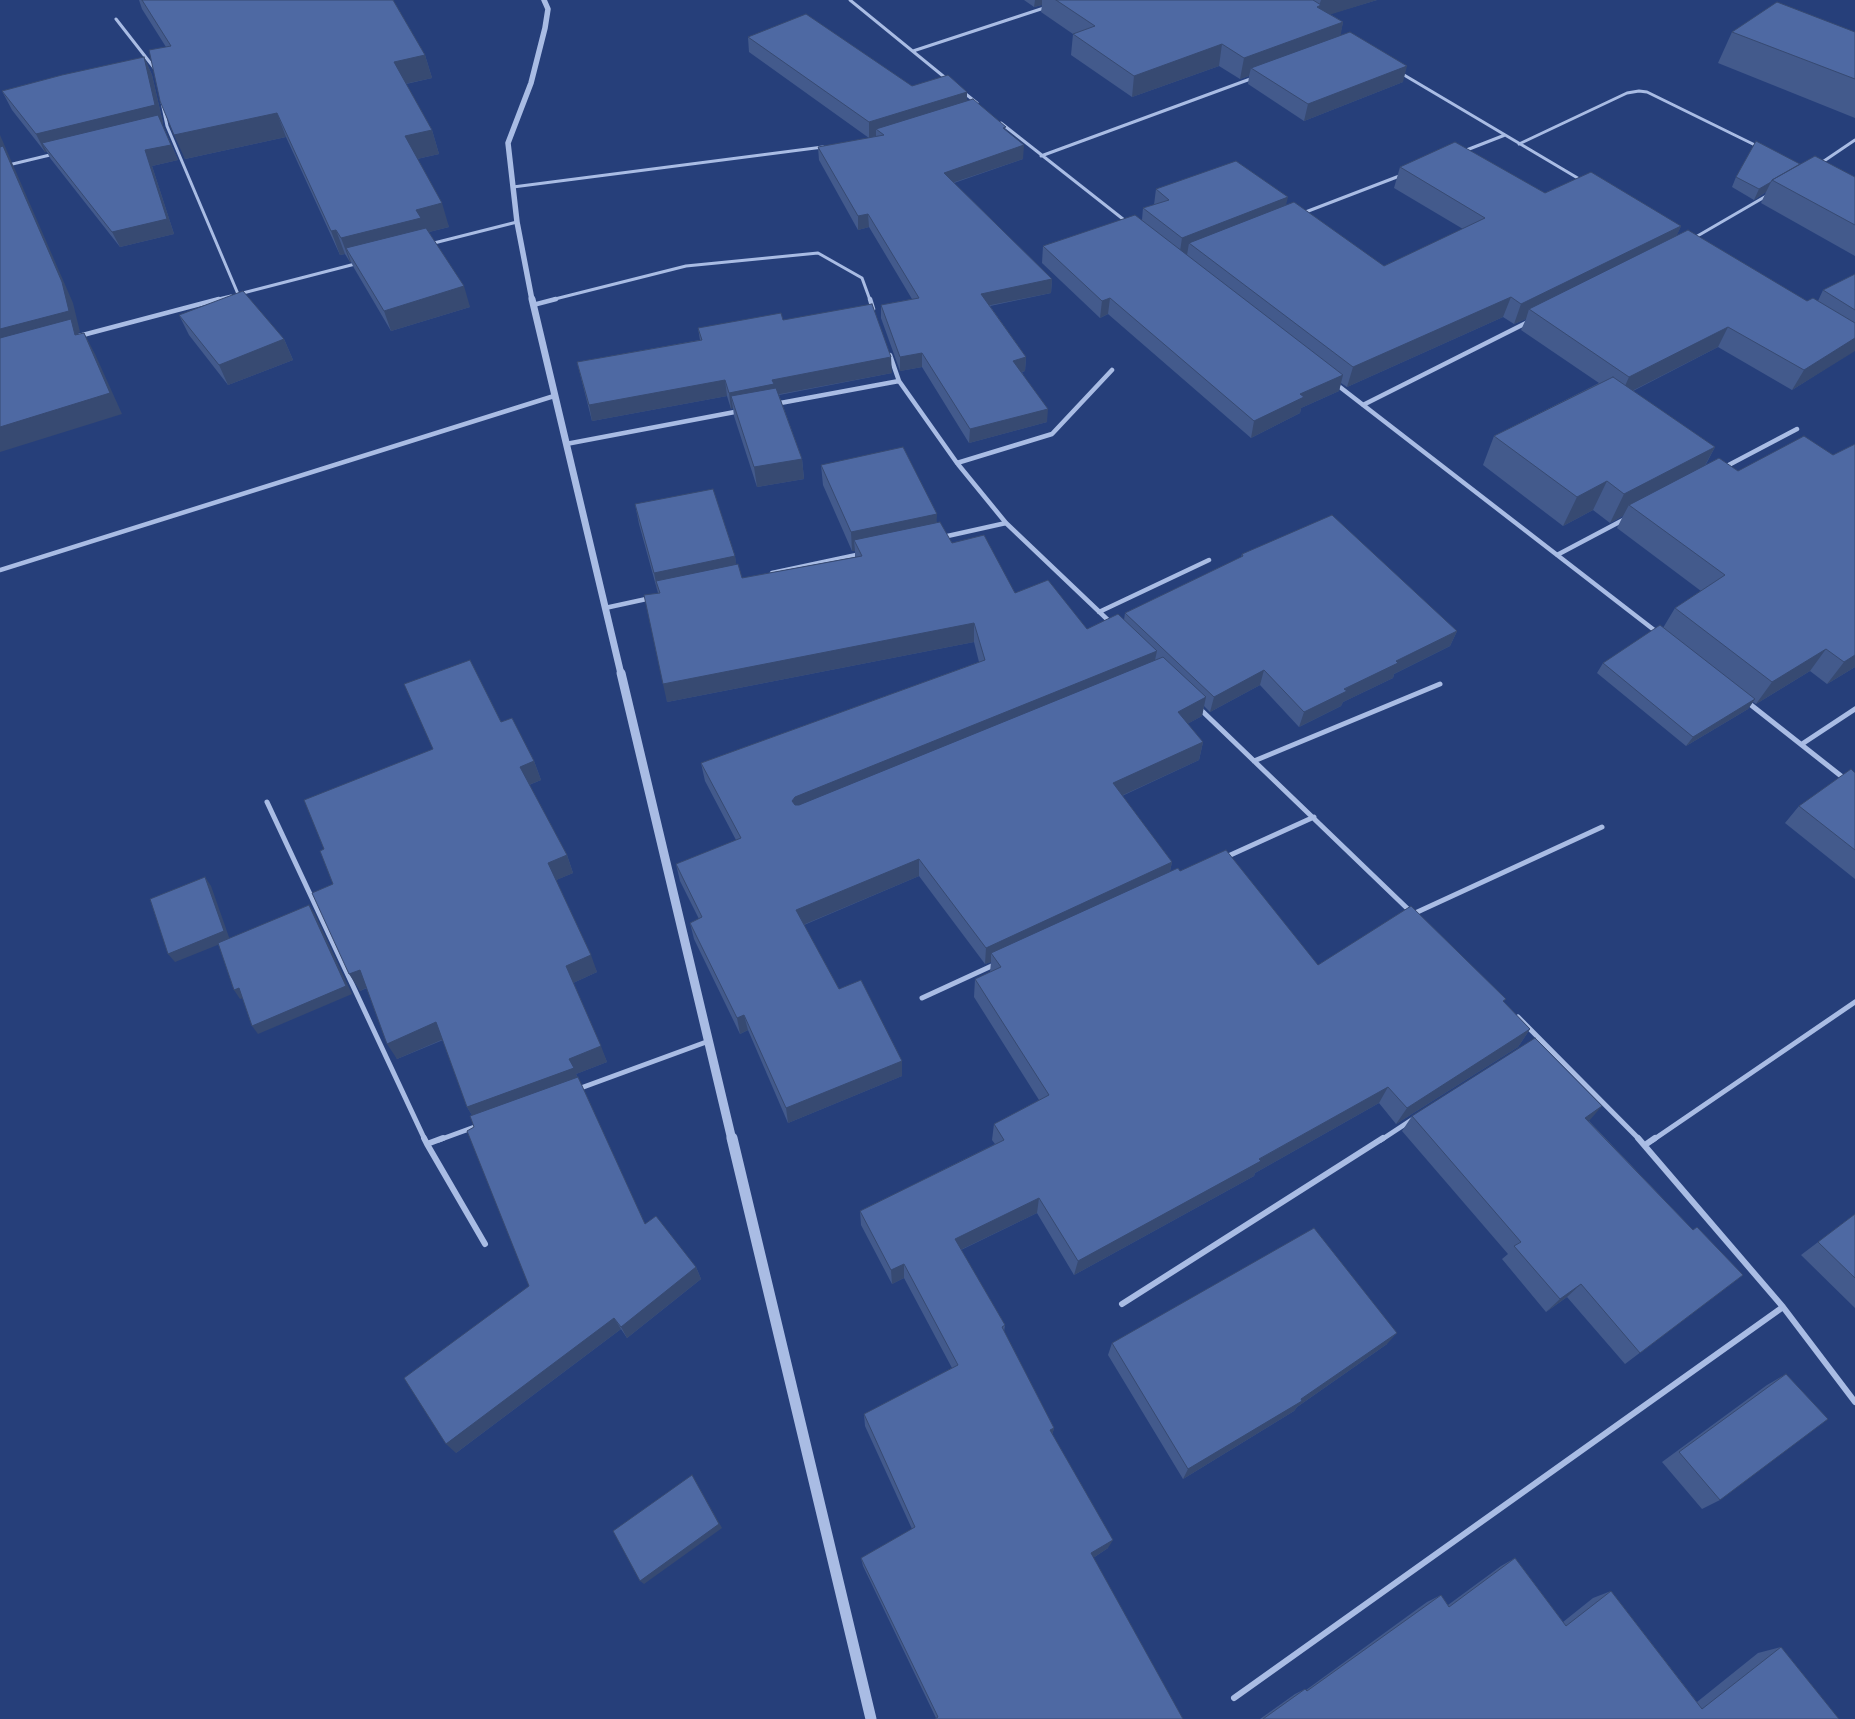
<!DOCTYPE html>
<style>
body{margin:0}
canvas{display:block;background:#263f7a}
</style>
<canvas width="1855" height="1719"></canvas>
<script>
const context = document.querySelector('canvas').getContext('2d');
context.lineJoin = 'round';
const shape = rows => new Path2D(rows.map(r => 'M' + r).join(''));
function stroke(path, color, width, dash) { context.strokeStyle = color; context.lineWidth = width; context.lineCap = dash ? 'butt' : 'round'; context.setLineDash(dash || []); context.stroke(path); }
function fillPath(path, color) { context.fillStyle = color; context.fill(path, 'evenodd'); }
const minorFar3 = shape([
 [850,0,948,80],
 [116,19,155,69],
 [913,51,1047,7],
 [1399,72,1581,180],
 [962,91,977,103],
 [162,102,167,126,238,294],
 [1001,123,1128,223],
 [1519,144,1627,93,1639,91,1647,92,1759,147],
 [1464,151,1505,135],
 [1041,156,1253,78],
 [1821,163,1855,140],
 [0,167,54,154],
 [513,187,823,147],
 [1303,213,1402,175],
 [1694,238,1768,195],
 [430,244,517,222],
 [239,294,359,263],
 [214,300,231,296],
 [551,300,686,266,818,253,862,278,870,300]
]);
const minorFar2 = shape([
 [870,299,873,309],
 [533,305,556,299],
 [79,336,219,299],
 [890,355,899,381,957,463,1006,523,1110,622],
 [1336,384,1658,633],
 [775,404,899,381],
 [1363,405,1528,322],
 [566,444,740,411],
 [957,463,1052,434,1112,370],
 [1723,468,1797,429],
 [943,537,1006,523],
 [1557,555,1625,519],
 [0,570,554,396],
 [772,573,861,554],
 [605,608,651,598],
 [1099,612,1209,560]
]);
const minorFar1 = shape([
 [1746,701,1855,787],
 [1199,708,1412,913],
 [1802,744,1855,709],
 [1254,761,1440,684],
 [267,802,425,1140],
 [1226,857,1314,817],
 [1413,914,1602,827],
 [922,998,996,964],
 [1518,1017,1640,1140],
 [578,1089,709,1041],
 [439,1140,480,1125],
 [1381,1140,1413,1119],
 [1653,1140,1855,1002]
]);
const minor = shape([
 [424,1138,427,1144,443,1138],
 [1638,1138,1783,1307,1855,1402],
 [427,1144,485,1244],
 [1645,1145,1655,1138],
 [1122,1304,1383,1138],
 [1234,1698,1783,1307]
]);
const tertiaryFar3 = shape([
 [532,300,517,222,508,143,531,83,545,28,548,9,544,0]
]);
const tertiaryFar2 = shape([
 [532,299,621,674]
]);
const tertiaryFar1 = shape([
 [621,673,732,1140]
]);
const tertiary = shape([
 [732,1138,871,1719]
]);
const wall = shape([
 [139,0,393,0,425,55,432,78,406,84,432,130,439,154,417,159,449,227,429,232,470,307,391,331,354,268,351,262,350,262,345,254,340,255,286,137,185,159,166,47,142,9],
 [1024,0,1377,0,1330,14,1343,22,1340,35,1403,82,1304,121,1248,84,1249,76,1240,79,1219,66,1132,97,1071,55,1073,34,1041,12,1042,5,1034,7],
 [1732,32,1855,32,1855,118,1718,63],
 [748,37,912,86,967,92,967,101,1006,130,1023,159,954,183,1052,279,1051,293,990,306,1026,357,1025,371,1022,372,1047,422,969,443,922,367,900,371,881,318,881,305,912,299,869,227,858,230,819,160,818,147,869,138,749,52],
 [144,57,152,75,163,123,162,124,178,160,152,166,174,234,120,247,50,158,47,152,45,152,12,110,2,91],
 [1800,164,1855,177,1855,256,1761,203,1766,192,1754,200,1732,187,1736,177],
 [1400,167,1545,193,1681,226,1676,236,1807,301,1818,301,1823,290,1855,274,1855,350,1792,390,1718,347,1633,391,1715,447,1705,466,1738,471,1833,455,1855,444,1855,667,1827,684,1810,671,1756,704,1753,702,1748,709,1686,746,1597,673,1603,663,1663,628,1675,608,1701,591,1617,528,1623,516,1610,523,1593,510,1563,526,1483,465,1494,436,1599,383,1521,330,1526,319,1514,324,1503,317,1347,387,1341,383,1339,391,1301,408,1300,413,1251,438,1108,314,1100,318,1042,263,1043,246,1142,220,1143,208,1154,205,1156,189,1286,205,1384,266,1463,229,1394,188],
 [179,315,284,339,293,360,228,385,189,335],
 [783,320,892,373,779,395,802,459,804,479,757,487,734,416,733,408,731,409,727,396,592,421,577,362,700,340,698,328],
 [821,465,937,522,952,543,1015,593,1087,629,1124,620,1125,613,1241,557,1242,554,1457,631,1450,646,1394,674,1393,678,1343,702,1341,706,1299,727,1260,685,1210,712,1204,706,1202,716,1187,724,1203,742,1199,760,1122,796,1172,862,1170,871,1180,871,1318,965,1504,1003,1530,1029,1518,1047,1396,1124,1379,1103,1255,1173,1254,1176,1074,1275,1037,1213,961,1250,1005,1325,1004,1332,1054,1428,1052,1435,1108,1548,1093,1558,1183,1719,936,1718,863,1566,861,1558,912,1529,865,1426,864,1414,952,1368,904,1278,892,1284,861,1225,860,1211,995,1144,992,1140,994,1124,1039,1100,974,997,975,979,990,972,991,962,985,964,919,876,804,925,839,989,902,1061,902,1076,788,1123,748,1030,740,1034,694,939,690,923,699,919,680,881,676,864,736,840,705,781,701,763,979,662,974,642,667,702,658,593,639,524,635,504,735,556,736,565,742,578,855,557,855,551,852,551,823,485],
 [501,722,534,761,541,780,529,785,567,855,573,873,556,880,597,972,573,983,607,1062,576,1074,645,1224,696,1267,701,1279,627,1338,621,1329,456,1453,529,1286,474,1127,472,1115,467,1107,443,1040,397,1059,367,988,360,991,324,849],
 [1855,773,1855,879,1785,823,1799,806],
 [1412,1116,1589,1121,1693,1230,1743,1275,1625,1364,1567,1297,1546,1312,1502,1259,1508,1254,1402,1131],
 [1855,1214,1855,1308,1801,1255],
 [1112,1343,1387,1344,1297,1407,1294,1411,1183,1479,1108,1355],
 [1786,1374,1720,1500,1702,1509,1662,1462,1767,1385],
 [1515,1558,1563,1622,1593,1598,1611,1591,1697,1702,1758,1653,1781,1647,1839,1719,1260,1719,1295,1694,1305,1689,1306,1690,1427,1602,1441,1595,1448,1605,1501,1566]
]);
const shadedWall = shape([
 [1035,0,1042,0,1042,5,1034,7],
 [1321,0,1377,0,1319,18,1317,7,1319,6],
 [1343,22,1339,44,1251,68,1249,76,1240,79,1244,58],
 [1222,44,1219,66,1132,97,1134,76],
 [425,55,432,78,400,85,394,62],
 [144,57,152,75,163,123,162,124,178,160,152,166,174,234,120,247,112,232,145,150,42,143,47,152,45,152,36,134],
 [1407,66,1403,82,1304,121,1308,104],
 [967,92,967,107,876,129,876,136,869,138,869,122],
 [277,113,286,137,185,159,174,135],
 [432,130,439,154,412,160,405,136],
 [0,135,73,303,80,332,78,333,82,340,0,354],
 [1024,145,1023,159,943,186,944,173],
 [1771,182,1766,192,1754,200,1759,189],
 [1288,197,1283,217,1189,243,1187,255,1179,258,1182,238],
 [442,203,449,227,425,233,346,248,351,262,350,262,341,238,416,210],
 [868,214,869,227,858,230,858,216],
 [1681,226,1672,246,1529,309,1526,319,1514,324,1521,304],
 [336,230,345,254,340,255,331,231],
 [1052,279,1051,293,981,307,981,294],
 [464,286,470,307,391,331,384,311],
 [1511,297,1503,317,1347,387,1353,367],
 [1110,298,1108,314,1100,318,1102,301],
 [1728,327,1718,347,1620,397,1629,377],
 [84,333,95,354,122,414,0,452,0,427],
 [1855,338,1855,351,1792,390,1804,370],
 [284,339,293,360,228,385,219,365],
 [922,353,922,367,900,371,900,357],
 [891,357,892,373,775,395,731,396,733,408,731,409,729,393,772,380],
 [1026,357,1025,371,1013,374,1013,361],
 [1343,375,1339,391,1301,408,1300,413,1251,438,1254,421,1300,394],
 [725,380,727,396,592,421,589,405],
 [1048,409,1047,422,969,443,970,429],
 [1715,447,1699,476,1629,505,1623,516,1610,523,1624,494],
 [802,459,804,479,757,487,754,467],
 [1607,481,1593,510,1563,526,1577,497],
 [937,514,936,534,854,540,855,551,852,551,851,532],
 [735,556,738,576,656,581,658,593,654,573],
 [974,623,974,642,667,702,663,684],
 [1457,631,1450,646,1394,674,1393,678,1343,702,1341,706,1299,727,1304,712,1396,661],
 [1826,649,1810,671,1756,704,1772,682],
 [1157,651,1153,669,797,815,792,801,795,797],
 [1855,655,1855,667,1827,684,1844,662],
 [1264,670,1260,685,1210,712,1214,697],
 [1206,697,1202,716,1174,731,1178,712],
 [1755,699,1748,709,1686,746,1693,737],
 [1203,742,1199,760,1110,801,1113,783],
 [534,761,541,780,526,786,520,767],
 [567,855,573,873,554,881,548,863],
 [919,859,919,876,798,927,796,910],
 [1172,862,1168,880,991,953,991,962,985,964,986,948],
 [205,877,211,886,230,940,175,962,168,954],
 [309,905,315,914,352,994,258,1034,252,1026],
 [591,955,597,972,573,983,566,966],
 [360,970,370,986,360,991,349,974],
 [239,988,245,997,240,999,234,990],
 [744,1015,748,1030,740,1034,737,1018],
 [436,1022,446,1038,397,1059,387,1044],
 [1530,1029,1518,1047,1396,1124,1407,1108],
 [601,1046,607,1062,576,1074,580,1084,476,1122,467,1107,569,1059],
 [902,1061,902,1076,788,1123,786,1108],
 [1388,1087,1379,1103,1255,1173,1254,1176,1074,1275,1078,1261],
 [1602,1106,1589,1121,1585,1118],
 [1039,1198,1037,1213,954,1253,955,1239],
 [904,1264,904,1278,892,1284,891,1270],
 [696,1267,701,1279,627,1338,621,1327],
 [1581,1284,1567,1297,1546,1312,1560,1299],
 [614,1318,621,1329,456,1453,446,1444],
 [1397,1333,1387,1344,1297,1407,1294,1411,1183,1479,1188,1469,1301,1399],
 [1054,1428,1051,1439,1050,1430],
 [692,1475,722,1528,644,1584,640,1581],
 [1113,1540,1108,1548,1087,1562,1091,1553]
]);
const building = shape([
 [142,0,393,0,425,55,394,62,432,130,405,136,442,203,416,210,421,218,341,238,336,230,331,231,277,113,174,135,160,101,149,50,171,46,142,0],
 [1056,0,1313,0,1321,5,1317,7,1343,22,1244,58,1222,44,1134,76,1073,34,1095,26,1056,0],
 [1777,2,1855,32,1855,79,1732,32,1777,2],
 [806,14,912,86,948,75,967,92,869,122,748,37,806,14],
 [1350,32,1407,66,1308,104,1251,68,1350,32],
 [144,57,155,105,36,134,2,91,62,75,144,57],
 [973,99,1006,127,1003,128,1024,145,944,173,1052,279,981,294,1026,357,1013,361,1048,409,970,429,922,353,900,357,881,305,919,298,868,214,858,216,818,147,884,135,876,129,973,99],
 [158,115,171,145,145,150,167,219,112,232,42,143,158,115],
 [1756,141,1800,164,1772,180,1771,182,1759,189,1736,177,1756,141],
 [1455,142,1545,193,1591,172,1681,226,1521,304,1511,297,1353,367,1189,243,1294,202,1384,266,1485,218,1400,167,1455,142],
 [3,146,62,282,69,311,0,329,0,147,3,146],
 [1815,156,1855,177,1855,225,1772,180,1815,156],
 [1236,161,1288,197,1182,238,1143,208,1169,200,1156,189,1236,161],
 [1135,215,1343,375,1300,394,1304,397,1254,421,1110,298,1102,301,1043,246,1135,215],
 [426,228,464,286,384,311,346,248,426,228],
 [1688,230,1807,301,1813,298,1855,323,1855,338,1804,370,1728,327,1629,377,1529,309,1688,230],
 [1855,274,1855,310,1823,290,1855,274],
 [243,291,284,339,219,365,179,315,243,291],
 [872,304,891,357,772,380,774,384,729,393,725,380,589,405,577,362,702,340,698,328,781,313,783,320,872,304],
 [71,319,75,335,84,333,110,393,0,427,0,338,71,319],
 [1613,377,1715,447,1624,494,1607,481,1577,497,1494,436,1613,377],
 [776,388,802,459,754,467,731,396,776,388],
 [1804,436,1833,455,1855,444,1855,655,1844,662,1826,649,1772,682,1675,608,1725,575,1629,505,1719,458,1738,471,1804,436],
 [903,447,937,514,851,532,821,465,903,447],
 [713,489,735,556,654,573,635,504,713,489],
 [1332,515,1457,631,1396,661,1398,663,1344,689,1347,691,1304,712,1264,670,1214,697,1125,613,1243,556,1242,554,1332,515],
 [940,522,952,543,984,535,1015,593,1048,580,1087,629,1118,614,1157,651,795,797,792,801,795,805,799,805,1163,657,1206,697,1178,712,1203,742,1113,783,1172,862,986,948,919,859,796,910,839,989,861,980,902,1061,786,1108,744,1015,737,1018,690,923,702,917,676,864,741,838,701,763,985,660,974,623,663,684,644,595,660,593,656,581,738,564,742,578,862,556,854,540,940,522],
 [1660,625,1755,699,1693,737,1603,663,1660,625],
 [470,660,501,722,512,718,534,761,520,767,567,855,548,863,591,955,566,966,601,1046,569,1059,574,1068,467,1107,436,1022,387,1044,360,970,349,974,312,893,333,884,320,851,324,849,304,800,433,749,404,684,470,660],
 [1851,769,1855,773,1855,850,1799,806,1851,769],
 [1226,850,1318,965,1411,906,1506,999,1503,1001,1530,1029,1407,1108,1388,1087,1259,1159,1261,1161,1078,1261,1039,1198,955,1239,1005,1325,1002,1327,1054,1428,1050,1430,1113,1540,1091,1553,1183,1719,935,1719,938,1717,861,1558,915,1527,864,1414,958,1365,904,1264,891,1270,860,1211,1004,1140,994,1124,1049,1095,975,979,1001,967,991,953,1178,868,1180,871,1226,850],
 [205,877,224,931,168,954,150,899,205,877],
 [309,905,346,986,252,1026,239,988,234,990,218,943,309,905],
 [1535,1038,1602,1106,1585,1118,1693,1230,1697,1227,1743,1275,1640,1353,1581,1284,1560,1299,1514,1246,1521,1242,1412,1116,1535,1038],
 [578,1077,645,1224,656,1216,696,1267,621,1327,614,1318,446,1444,404,1378,529,1286,467,1131,474,1127,470,1116,578,1077],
 [1855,1214,1855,1278,1818,1242,1855,1214],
 [1314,1228,1397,1333,1301,1399,1302,1401,1188,1469,1112,1343,1314,1228],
 [1786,1374,1828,1419,1720,1500,1679,1452,1786,1374],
 [692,1475,719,1524,640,1581,613,1531,692,1475],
 [1515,1558,1566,1626,1611,1591,1702,1709,1781,1647,1839,1719,1263,1719,1305,1689,1307,1691,1441,1595,1449,1607,1515,1558]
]);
stroke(minorFar3, '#a9bce4', 3);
stroke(minorFar2, '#a9bce4', 4.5);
stroke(minorFar1, '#a9bce4', 5);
stroke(minor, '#a9bce4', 6);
stroke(tertiaryFar3, '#a9bce4', 5.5);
stroke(tertiaryFar2, '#a9bce4', 7);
stroke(tertiaryFar1, '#a9bce4', 9);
stroke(tertiary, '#a9bce4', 11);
fillPath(wall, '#435a8c');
fillPath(shadedWall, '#374a72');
fillPath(building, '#4e69a3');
stroke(building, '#374a72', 1);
</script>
